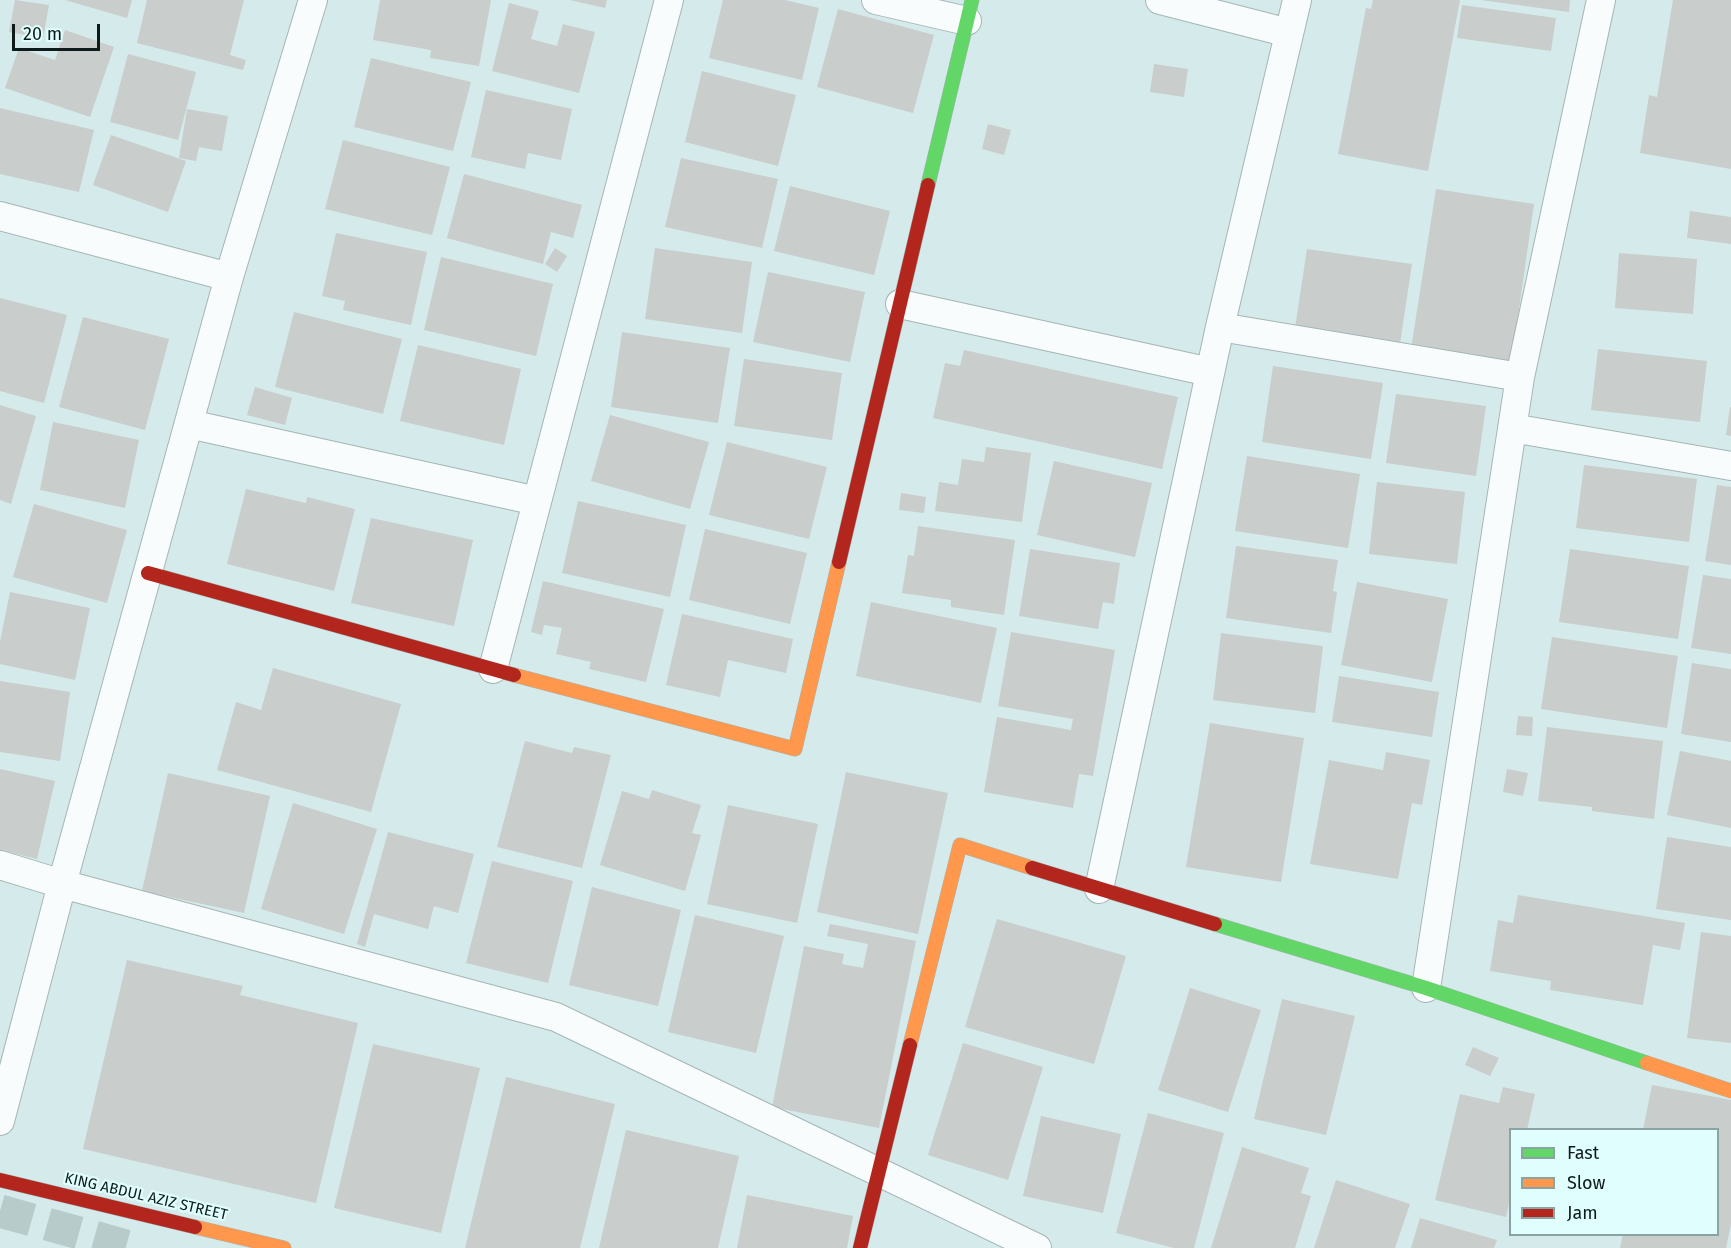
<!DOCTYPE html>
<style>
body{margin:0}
#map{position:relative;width:1731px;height:1248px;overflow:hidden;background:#d5eaea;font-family:"Fira Sans",sans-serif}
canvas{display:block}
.legend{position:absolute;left:1509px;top:1128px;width:210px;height:108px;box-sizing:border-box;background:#e0fefe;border:2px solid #8ca3a3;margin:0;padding:8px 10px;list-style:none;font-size:18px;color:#0d1b1b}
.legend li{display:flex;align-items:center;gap:12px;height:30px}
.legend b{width:30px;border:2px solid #8ca3a3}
.scale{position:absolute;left:12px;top:24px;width:88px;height:27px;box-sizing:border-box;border:3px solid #0d1b1b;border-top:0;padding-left:8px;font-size:18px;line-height:21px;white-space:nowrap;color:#0d1b1b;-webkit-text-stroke:4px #e0fefe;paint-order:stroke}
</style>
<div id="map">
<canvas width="1731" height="1248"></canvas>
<ul class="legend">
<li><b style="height:8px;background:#63d668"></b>Fast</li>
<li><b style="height:8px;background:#ff974d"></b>Slow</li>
<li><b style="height:8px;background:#b3261e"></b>Jam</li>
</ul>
<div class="scale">20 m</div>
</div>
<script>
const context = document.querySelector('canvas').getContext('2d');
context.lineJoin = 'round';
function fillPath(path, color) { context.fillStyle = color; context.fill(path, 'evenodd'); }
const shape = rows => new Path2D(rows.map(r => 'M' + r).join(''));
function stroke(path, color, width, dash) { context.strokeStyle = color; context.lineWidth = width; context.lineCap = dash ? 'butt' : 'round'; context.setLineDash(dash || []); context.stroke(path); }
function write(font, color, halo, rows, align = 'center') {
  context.font = font + ' "Fira Sans",sans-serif'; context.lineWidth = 4.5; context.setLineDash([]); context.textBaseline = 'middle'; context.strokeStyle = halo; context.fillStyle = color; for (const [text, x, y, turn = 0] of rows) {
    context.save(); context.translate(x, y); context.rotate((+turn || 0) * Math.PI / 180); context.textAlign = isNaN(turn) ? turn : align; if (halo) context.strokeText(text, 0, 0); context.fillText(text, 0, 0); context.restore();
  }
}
const building = shape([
 [15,0,49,5,43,38,9,32],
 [65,0,132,0,127,18],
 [147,0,244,0,230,55,246,60,243,70,137,43],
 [380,0,491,0,479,66,430,58,431,50,373,40],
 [570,0,607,0,605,8],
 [723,0,785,0,819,8,802,80,709,58],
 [1373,0,1460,0,1428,171,1338,154,1366,8,1371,9],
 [1481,0,1570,0,1569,12],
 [1673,0,1731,0,1731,169,1640,153,1649,95,1657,97],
 [509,3,539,11,531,39,557,46,563,24,595,32,579,93,492,71],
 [1462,5,1556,18,1551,51,1457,38],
 [838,9,934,35,913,113,817,87],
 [65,30,114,47,90,117,5,88,19,48,55,60],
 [128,54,196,72,178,140,110,122],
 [371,58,471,82,453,151,354,127],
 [1154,64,1188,69,1184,97,1150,92],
 [702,71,796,95,778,166,685,142],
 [486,90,572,109,561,160,528,153,525,169,471,157],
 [0,108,94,130,79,192,0,174],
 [187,109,228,116,222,151,199,147,196,161,179,158],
 [988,124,1011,130,1004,155,982,149],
 [111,135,186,161,168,212,93,185],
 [343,140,450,167,432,235,325,209],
 [681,158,778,179,762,248,665,227],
 [464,174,582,205,573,238,551,232,543,264,447,238],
 [790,186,890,211,874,275,774,251],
 [1436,189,1534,204,1511,365,1411,349],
 [1690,211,1731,217,1731,244,1687,238],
 [336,233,427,252,411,325,343,310,345,301,322,296],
 [555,248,567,256,557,272,545,264],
 [655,248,752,262,742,333,645,319],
 [1307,249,1412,264,1400,344,1295,328],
 [1619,253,1697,259,1693,314,1615,308],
 [441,257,553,284,536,356,424,330],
 [768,272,865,292,850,362,753,342],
 [0,298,67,315,44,403,0,391],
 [294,312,402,339,383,414,275,387],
 [83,317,169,339,145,430,59,407],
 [622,332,730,348,718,423,611,407],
 [418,345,521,369,504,445,400,421],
 [1598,349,1707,361,1700,422,1591,410],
 [964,350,1178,397,1162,469,933,418,945,363,960,366],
 [744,359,842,373,832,440,734,426],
 [1273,366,1383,383,1371,459,1262,442],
 [255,387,292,398,285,425,247,415],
 [1396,394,1486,406,1476,476,1386,463],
 [0,405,36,416,11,504,0,500],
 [1730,407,1731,407,1731,436,1726,435],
 [610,415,709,442,690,509,591,481],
 [53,422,139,440,125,508,40,490],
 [727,442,827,467,809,539,709,515],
 [986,447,1031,453,1022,522,935,511,939,482,958,485,962,459,984,462],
 [1247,456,1360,474,1348,548,1235,531],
 [1054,461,1152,483,1135,557,1037,535],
 [1584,465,1697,479,1689,542,1576,528],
 [1377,482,1465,492,1457,564,1369,554],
 [1717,485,1731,487,1731,565,1705,561],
 [246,489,306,503,307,497,355,509,334,591,227,564],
 [901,493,926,497,924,513,899,510],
 [578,501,686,525,670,597,562,573],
 [34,504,127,530,107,603,13,577],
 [371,518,473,540,454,626,351,603],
 [918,526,1015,540,1004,615,951,607,951,600,902,593,908,555,914,556],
 [705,529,807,553,790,624,689,600],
 [1236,546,1338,560,1333,591,1337,592,1331,633,1226,618],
 [1030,549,1120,563,1114,604,1103,602,1098,629,1019,616],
 [1570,549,1689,566,1678,639,1559,622],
 [1703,575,1731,579,1731,654,1691,648],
 [543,581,664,609,646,682,589,669,591,662,556,654,562,628,544,625,542,635,531,632],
 [1357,582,1448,599,1432,682,1341,665],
 [10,592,90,608,75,680,0,664,0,642],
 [871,602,997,628,981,703,856,676],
 [682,614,793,639,786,673,728,660,720,697,666,685],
 [1011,632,1115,650,1093,776,1079,774,1073,808,984,792,997,717,1071,730,1073,719,998,706],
 [1221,633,1323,646,1315,713,1213,700],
 [1552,637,1678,656,1667,728,1541,709],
 [1692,663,1731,669,1731,742,1681,734],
 [273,668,401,704,371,812,217,770,236,702,261,710],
 [1339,676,1439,692,1432,737,1332,722],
 [0,681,70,692,60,761,0,752],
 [1518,716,1533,717,1532,736,1516,735],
 [1210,723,1304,738,1281,882,1186,867],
 [1547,727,1663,741,1654,819,1592,811,1592,807,1538,801],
 [525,741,572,753,574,747,611,755,582,868,497,847],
 [1680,751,1731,761,1731,828,1667,815],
 [1386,752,1430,760,1422,805,1412,803,1398,879,1310,864,1329,760,1383,770],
 [0,769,55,781,37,859,0,850],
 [1507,769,1528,773,1523,796,1503,792],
 [846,772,948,793,918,934,817,912],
 [168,773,270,796,244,913,142,891],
 [652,790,701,805,692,833,701,835,685,891,600,865,622,791,649,799],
 [293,803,377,829,344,934,261,909],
 [728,805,818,824,797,923,707,904],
 [388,832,474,854,458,913,434,906,428,929,374,914,365,947,357,944],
 [1667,837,1731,847,1731,920,1656,909],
 [492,861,573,881,548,983,466,963],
 [592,887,681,910,658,1006,569,985],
 [1518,895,1685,923,1680,950,1653,945,1643,1005,1550,990,1551,981,1490,971,1498,920,1513,923],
 [695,915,784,936,756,1053,668,1032],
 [997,919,1126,956,1094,1064,965,1027],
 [830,924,916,941,879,1128,772,1107,804,946,844,954,842,964,863,968,868,944,827,936],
 [1701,932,1731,936,1731,1043,1687,1038],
 [127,960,243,986,240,995,358,1023,316,1203,83,1149],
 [1190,988,1261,1010,1228,1112,1158,1090],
 [1282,999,1355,1016,1326,1135,1254,1119],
 [963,1043,1043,1067,1008,1180,928,1155],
 [373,1044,480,1068,441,1233,334,1208],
 [1473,1047,1499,1058,1490,1076,1465,1065],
 [506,1077,615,1104,580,1248,465,1248],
 [1652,1085,1731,1100,1731,1224,1726,1248,1620,1248,1623,1234,1718,1234,1718,1130,1643,1130],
 [1503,1087,1535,1094,1527,1130,1510,1130,1510,1199,1506,1217,1435,1200,1460,1094,1499,1103],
 [1148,1113,1224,1133,1194,1248,1174,1248,1116,1233],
 [1041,1116,1121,1134,1103,1213,1023,1196],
 [626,1130,739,1156,718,1248,599,1248],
 [1242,1147,1309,1168,1301,1193,1311,1196,1295,1248,1211,1248],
 [1336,1180,1410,1204,1395,1248,1314,1248],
 [747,1195,853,1216,847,1248,737,1248],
 [1420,1218,1497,1240,1494,1248,1411,1248]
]);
const secondaryTunnel = shape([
 [0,1211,133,1248]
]);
const street = shape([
 [876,0,967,21],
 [1160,0,1289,33],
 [0,216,229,277],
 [900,304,1210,372],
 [1220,327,1520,377],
 [189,424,537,501],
 [1512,428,1731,466],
 [493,669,669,0],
 [0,865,62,884,556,1017,1037,1248],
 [1099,889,1220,327,1297,0],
 [1426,988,1520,377,1601,0],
 [0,1121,62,884,229,277,313,0]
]);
const fast = shape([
 [928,185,972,0],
 [1215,924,1426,988,1647,1063]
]);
const slow = shape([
 [514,675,795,749,839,562],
 [910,1045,960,845,1032,868],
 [1647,1063,1731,1091],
 [195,1227,284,1248]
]);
const jam = shape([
 [839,562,928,185],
 [148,573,514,675],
 [1032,868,1215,924],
 [0,1180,195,1227],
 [860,1248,910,1045]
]);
const streetNames = [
 ["KING ABDUL AZIZ STREET",146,1197,13]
];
fillPath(building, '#c9cdcb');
stroke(secondaryTunnel, '#b7cbcb', 33, [33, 16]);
stroke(street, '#a5b5b6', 30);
stroke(fast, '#a5b5b6', 15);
stroke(slow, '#a5b5b6', 15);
stroke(jam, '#a5b5b6', 15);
stroke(street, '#f9fcfc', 28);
stroke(fast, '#63d668', 14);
stroke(slow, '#ff974d', 14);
stroke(jam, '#b3261e', 14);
write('15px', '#0d1b1b', '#e0fefe', streetNames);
</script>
